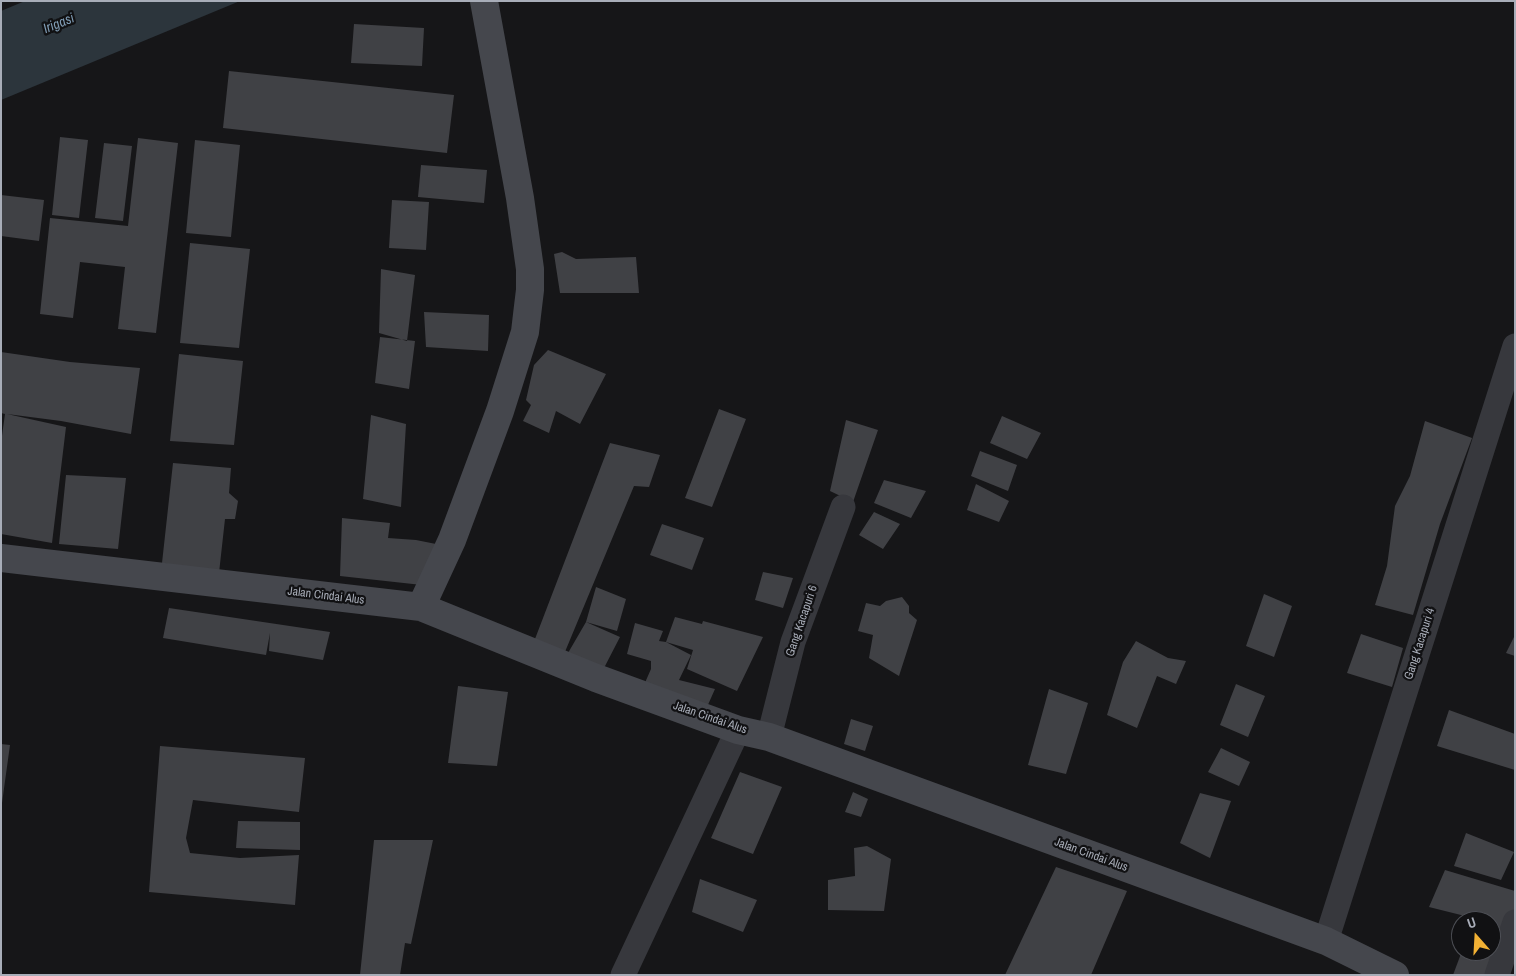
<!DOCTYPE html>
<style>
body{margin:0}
#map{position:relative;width:1516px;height:976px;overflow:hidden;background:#161618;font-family:"Archivo Narrow",sans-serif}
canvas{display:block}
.frame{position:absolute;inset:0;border:2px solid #a8adb8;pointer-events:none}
.north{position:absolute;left:1451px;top:911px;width:50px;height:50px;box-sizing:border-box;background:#111113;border:1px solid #4d4f55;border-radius:50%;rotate:341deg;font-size:14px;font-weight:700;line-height:20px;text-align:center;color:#a8adb8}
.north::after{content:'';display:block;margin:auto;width:18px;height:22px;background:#f2b134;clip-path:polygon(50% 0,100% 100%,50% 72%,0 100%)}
</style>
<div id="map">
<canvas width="1516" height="976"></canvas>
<div class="frame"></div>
<div class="north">U</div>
</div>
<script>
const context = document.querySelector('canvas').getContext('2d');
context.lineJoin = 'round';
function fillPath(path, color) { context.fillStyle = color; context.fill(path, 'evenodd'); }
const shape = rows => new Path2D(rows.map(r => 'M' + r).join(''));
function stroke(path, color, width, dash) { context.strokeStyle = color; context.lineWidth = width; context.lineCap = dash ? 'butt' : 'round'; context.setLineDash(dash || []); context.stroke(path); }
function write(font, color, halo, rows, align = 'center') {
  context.font = font + ' "Archivo Narrow",sans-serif'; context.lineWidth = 4.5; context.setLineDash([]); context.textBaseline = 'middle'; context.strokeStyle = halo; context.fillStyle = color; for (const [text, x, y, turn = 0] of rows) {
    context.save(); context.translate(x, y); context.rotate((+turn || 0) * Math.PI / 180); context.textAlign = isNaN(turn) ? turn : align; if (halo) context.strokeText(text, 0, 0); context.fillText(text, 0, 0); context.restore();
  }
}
const water = shape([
 [25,1,240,1,1,100,1,11]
]);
const building = shape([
 [354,24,424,28,422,66,351,63],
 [229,71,454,95,447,153,223,128],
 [60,137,88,140,79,218,52,215],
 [138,138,178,143,156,333,118,329,125,267,80,262,73,318,40,314,50,218,128,226],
 [195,140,240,145,231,237,186,233],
 [104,143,132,146,123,221,95,218],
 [421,165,487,170,484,203,418,197],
 [1,195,44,200,39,241,1,236],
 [392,200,429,202,426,250,389,248],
 [190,243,250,249,239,348,180,343],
 [562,252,576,259,636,257,639,293,560,293,554,254],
 [381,269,415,275,407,341,379,333],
 [424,312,489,315,488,351,426,347],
 [380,337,415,341,409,389,375,383],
 [548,350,606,374,580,424,556,411,549,433,523,421,531,405,526,400,534,365],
 [1,352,70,362,140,368,131,434,61,421,7,414,66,427,52,543,1,534,1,443,5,414,1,413],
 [179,354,243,361,234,445,170,441],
 [719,409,746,419,712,507,685,498],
 [371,415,406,424,401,507,363,499],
 [1002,416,1041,433,1027,459,990,443],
 [846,420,878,430,853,502,830,491],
 [1425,421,1472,438,1440,524,1413,615,1375,605,1387,566,1395,506,1410,476],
 [610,443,660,455,649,487,634,486,562,659,530,652],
 [980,451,1017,465,1008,491,971,476],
 [173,463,231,468,229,493,238,501,235,519,225,519,219,573,162,563],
 [66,475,126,478,118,549,59,544],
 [884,480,926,491,911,518,874,503],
 [976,484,1009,501,999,522,967,510],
 [874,512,900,524,883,549,859,535],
 [342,518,390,523,388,538,416,540,441,545,431,586,340,576],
 [662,524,704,538,692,570,650,555],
 [763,572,793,578,783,608,755,600],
 [596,587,626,599,617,631,586,622],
 [1264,594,1292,606,1274,657,1246,646],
 [902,597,909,606,909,613,917,620,899,676,869,658,873,635,858,631,866,603,880,606,886,601],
 [169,608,330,632,323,660,269,651,270,633,266,655,163,638],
 [675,617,702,624,703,621,763,637,737,691,687,669,693,650,666,642],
 [586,622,620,637,604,668,568,653],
 [635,623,663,631,659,641,666,642,691,655,679,680,715,689,703,716,640,694,651,669,651,661,627,654],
 [1361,634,1403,648,1392,687,1347,673],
 [1515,635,1515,656,1506,653],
 [1136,641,1168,658,1186,661,1176,684,1157,676,1137,728,1107,715,1123,662],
 [1236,684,1265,696,1248,737,1220,725],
 [458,686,508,692,497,766,448,763],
 [1049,689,1088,703,1066,774,1028,765],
 [1449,710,1515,734,1515,770,1437,746],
 [851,719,873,726,865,751,844,744],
 [1,744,10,745,2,803,1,803],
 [160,746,305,758,299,812,193,800,186,838,190,853,240,858,299,855,295,905,149,892],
 [1221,748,1250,762,1239,786,1208,772],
 [740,772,782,787,753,854,711,838],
 [853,792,868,799,861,817,845,812],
 [1200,793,1231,801,1210,858,1180,843],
 [238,821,300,822,300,850,236,848],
 [1466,833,1514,852,1501,880,1454,866],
 [374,840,433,840,411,944,405,943,400,975,360,975],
 [867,846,891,859,884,911,828,910,828,880,855,876,854,848],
 [1056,867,1127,891,1091,975,1005,975],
 [1445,870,1515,891,1515,922,1494,975,1453,975,1462,951,1491,951,1491,921,1472,921,1473,918,1429,907],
 [700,879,757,900,743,932,692,912]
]);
const street = shape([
 [769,737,793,642,843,507],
 [1326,941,1515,346],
 [623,975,738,730],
 [1497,975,1515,922]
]);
const secondary = shape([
 [1,558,421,607,596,678,738,730,769,737,1326,941,1395,975],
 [421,607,452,540,500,411,525,332,527,315,530,290,530,269,520,198,484,1]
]);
const streetNames = [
 ["Jalan Cindai Alus",326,596,7],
 ["Gang Kacapuri 6",802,621,-71],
 ["Gang Kacapuri 4",1420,644,-72],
 ["Jalan Cindai Alus",710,718,19],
 ["Jalan Cindai Alus",1091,855,20]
];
const waterNames = [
 ["Irigasi",59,24,-22]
];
fillPath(water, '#2c353c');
fillPath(building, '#404145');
stroke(street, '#37383d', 25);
stroke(secondary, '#45474d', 28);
write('12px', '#a8adb8', '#111113', streetNames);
write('italic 14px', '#7f9bb3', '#111113', waterNames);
</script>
